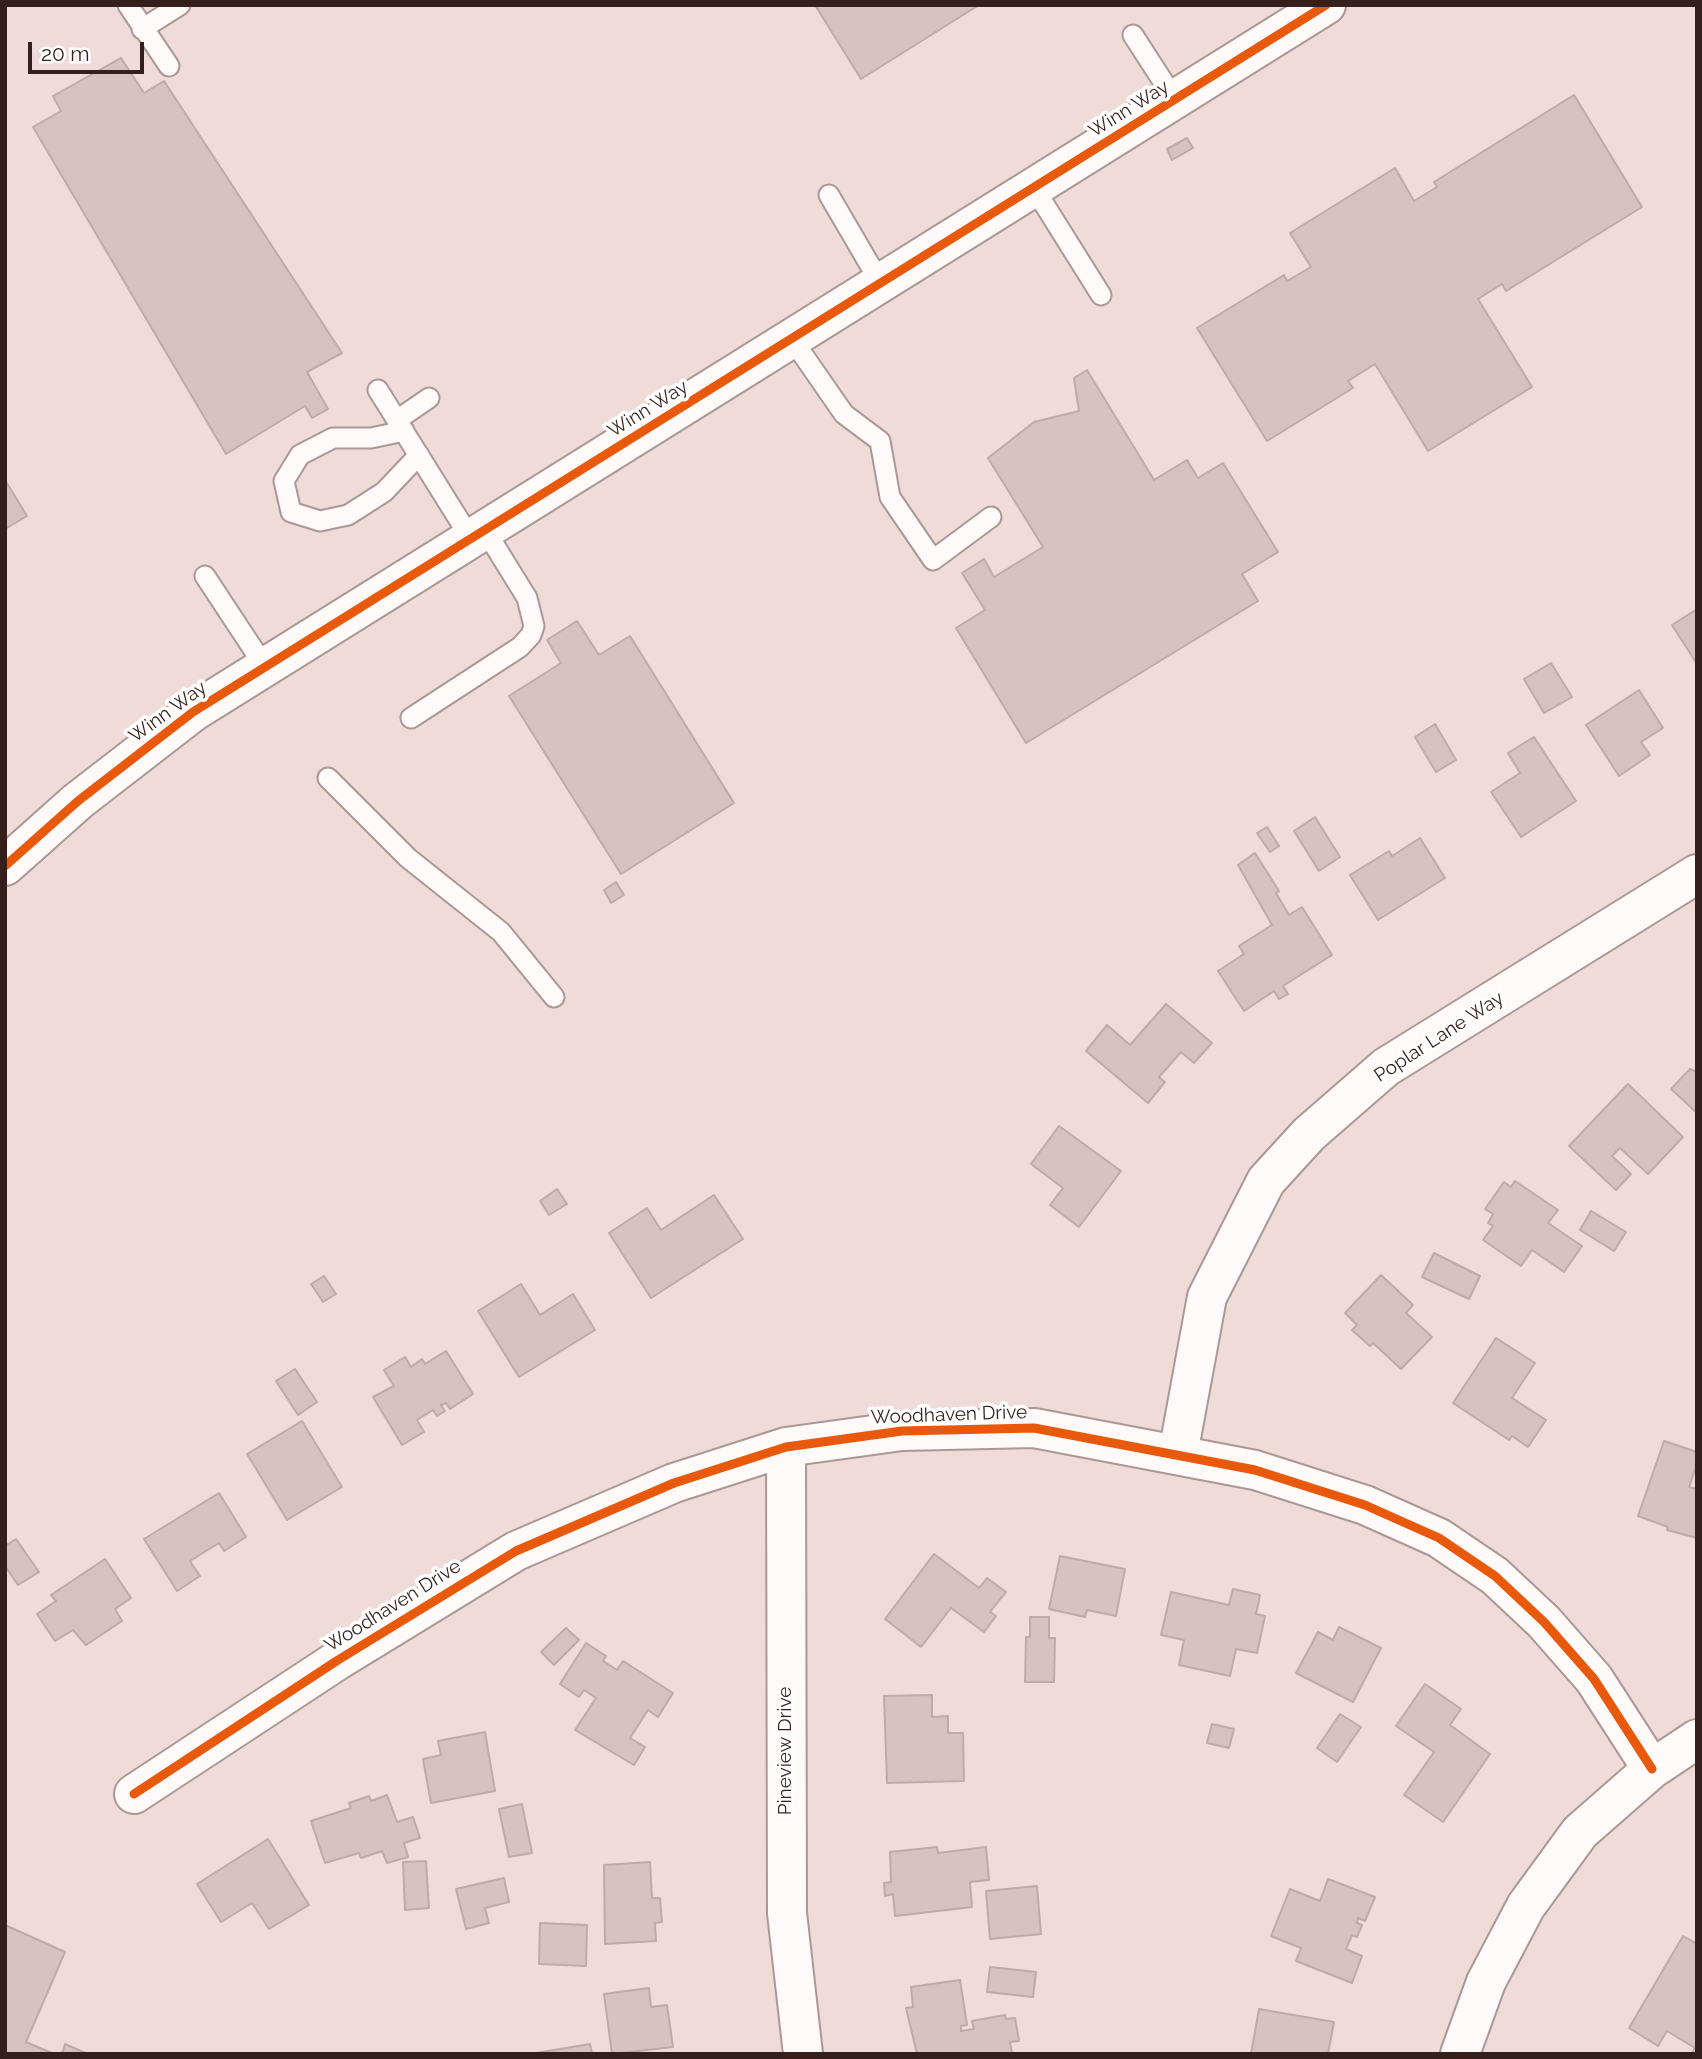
<!DOCTYPE html>
<style>
body{margin:0}
#map{position:relative;width:1702px;height:2059px;overflow:hidden;background:#efdbd7;font-family:Raleway,sans-serif}
canvas{display:block}
.frame{position:absolute;inset:0;border:7px solid #351f1a;pointer-events:none}
.scale{position:absolute;left:28px;top:42px;width:116px;height:32px;box-sizing:border-box;border:4px solid #351f1a;border-top:0;padding-left:9px;font-size:21px;line-height:24px;white-space:nowrap;color:#351f1a;-webkit-text-stroke:5px #fff;paint-order:stroke}
</style>
<div id="map">
<canvas width="1702" height="2059"></canvas>
<div class="frame"></div>
<div class="scale">20 m</div>
</div>
<script>
const context = document.querySelector('canvas').getContext('2d');
context.lineJoin = 'round';
function fillPath(path, color) { context.fillStyle = color; context.fill(path, 'evenodd'); }
const shape = rows => new Path2D(rows.map(r => 'M' + r).join(''));
function stroke(path, color, width, dash) { context.strokeStyle = color; context.lineWidth = width; context.lineCap = dash ? 'butt' : 'round'; context.setLineDash(dash || []); context.stroke(path); }
function write(font, color, halo, rows, align = 'center') {
  context.font = font + ' Raleway,sans-serif'; context.lineWidth = 7; context.setLineDash([]); context.textBaseline = 'middle'; context.strokeStyle = halo; context.fillStyle = color; for (const [text, x, y, turn = 0] of rows) {
    context.save(); context.translate(x, y); context.rotate((+turn || 0) * Math.PI / 180); context.textAlign = isNaN(turn) ? turn : align; if (halo) context.strokeText(text, 0, 0); context.fillText(text, 0, 0); context.restore();
  }
}
const building = shape([
 [815,5,979,5,861,79,815,5],
 [121,58,144,93,164,81,342,353,307,372,328,409,312,418,305,406,226,454,33,127,61,111,53,96,121,58],
 [1574,95,1642,207,1506,291,1502,284,1478,299,1532,387,1428,451,1375,364,1348,381,1353,388,1267,441,1197,328,1284,275,1287,281,1311,267,1290,233,1395,168,1414,201,1437,187,1434,182,1574,95],
 [1187,138,1193,148,1172,160,1167,149,1187,138],
 [1087,370,1154,480,1187,460,1198,478,1223,463,1278,552,1242,574,1258,601,1026,743,956,628,985,610,962,573,984,559,994,577,1043,547,988,458,1034,422,1079,411,1074,378,1087,370],
 [5,480,27,516,5,529,5,480],
 [1697,609,1697,664,1672,625,1697,609],
 [577,621,599,655,630,636,734,803,621,874,509,696,561,663,547,640,577,621],
 [1551,663,1572,697,1544,713,1524,679,1551,663],
 [1639,690,1663,728,1641,742,1650,755,1619,776,1586,725,1639,690],
 [1435,724,1456,760,1436,772,1415,737,1435,724],
 [1534,737,1576,801,1521,837,1491,792,1520,773,1508,753,1534,737],
 [1315,817,1340,857,1319,871,1294,831,1315,817],
 [1267,827,1279,846,1270,852,1257,833,1267,827],
 [1420,838,1445,878,1378,920,1350,875,1389,851,1392,856,1420,838],
 [1255,853,1279,891,1276,893,1289,915,1302,907,1332,955,1283,986,1288,994,1279,999,1274,991,1244,1011,1218,971,1244,954,1239,946,1272,925,1238,865,1255,853],
 [616,882,624,895,611,903,604,890,616,882],
 [1166,1004,1212,1043,1194,1063,1181,1052,1159,1077,1165,1082,1148,1103,1086,1051,1107,1025,1130,1045,1166,1004],
 [1690,1069,1697,1072,1697,1113,1671,1089,1690,1069],
 [1628,1084,1683,1137,1648,1174,1620,1148,1612,1156,1631,1174,1616,1190,1569,1146,1628,1084],
 [1059,1126,1121,1171,1079,1227,1050,1205,1063,1188,1031,1164,1059,1126],
 [1515,1181,1558,1210,1548,1223,1582,1246,1564,1272,1532,1250,1521,1266,1483,1240,1493,1226,1488,1223,1493,1214,1485,1209,1504,1182,1511,1187,1515,1181],
 [557,1189,567,1204,549,1215,540,1201,557,1189],
 [714,1195,743,1239,651,1298,609,1233,647,1208,661,1230,714,1195],
 [1591,1211,1626,1232,1614,1251,1580,1230,1591,1211],
 [1434,1253,1480,1276,1469,1299,1422,1277,1434,1253],
 [1381,1275,1413,1305,1406,1313,1432,1337,1401,1369,1373,1343,1370,1346,1352,1330,1357,1325,1345,1313,1381,1275],
 [324,1276,336,1294,323,1302,311,1284,324,1276],
 [521,1284,540,1315,573,1294,595,1330,519,1377,478,1311,521,1284],
 [1496,1338,1535,1363,1512,1398,1546,1420,1528,1447,1512,1436,1509,1440,1453,1403,1496,1338],
 [446,1351,473,1394,450,1409,446,1403,441,1405,445,1411,437,1416,433,1410,417,1420,424,1432,402,1445,373,1397,394,1386,384,1370,405,1357,411,1367,422,1359,425,1364,446,1351],
 [295,1369,317,1402,298,1415,276,1381,295,1369],
 [302,1421,342,1487,287,1520,247,1454,302,1421],
 [1664,1441,1697,1452,1697,1464,1689,1487,1697,1489,1697,1538,1667,1530,1668,1527,1638,1516,1664,1441],
 [219,1493,246,1537,224,1551,219,1543,190,1561,200,1576,177,1591,144,1539,219,1493],
 [16,1539,39,1572,18,1585,5,1566,5,1546,16,1539],
 [934,1554,979,1588,987,1578,1006,1592,990,1612,996,1616,984,1632,951,1608,921,1647,885,1619,934,1554],
 [1060,1556,1125,1569,1116,1616,1087,1610,1085,1617,1049,1609,1060,1556],
 [105,1559,131,1598,115,1609,122,1621,86,1645,73,1630,55,1641,37,1614,56,1601,51,1595,105,1559],
 [1233,1589,1260,1595,1256,1614,1265,1616,1257,1653,1236,1649,1230,1676,1179,1665,1184,1640,1161,1635,1171,1592,1229,1605,1233,1589],
 [1030,1617,1049,1617,1049,1638,1055,1638,1054,1682,1025,1682,1026,1637,1030,1637,1030,1617],
 [1339,1627,1381,1648,1353,1702,1296,1673,1318,1632,1333,1640,1339,1627],
 [566,1628,579,1640,554,1665,541,1652,566,1628],
 [586,1643,606,1656,603,1661,617,1670,623,1661,673,1693,658,1717,648,1710,630,1738,645,1747,634,1765,575,1730,596,1698,584,1690,579,1697,560,1684,586,1643],
 [1425,1684,1461,1709,1450,1725,1490,1754,1443,1822,1404,1795,1434,1752,1396,1726,1425,1684],
 [932,1695,932,1717,948,1716,948,1733,963,1733,964,1781,887,1783,884,1696,932,1695],
 [1340,1714,1361,1727,1337,1762,1317,1748,1340,1714],
 [1212,1724,1234,1729,1229,1748,1207,1743,1212,1724],
 [485,1732,495,1791,431,1803,423,1759,441,1755,438,1741,485,1732],
 [387,1795,397,1822,413,1817,420,1838,404,1843,408,1857,387,1863,382,1851,361,1858,359,1853,325,1863,311,1821,351,1808,349,1803,369,1796,371,1801,387,1795],
 [522,1804,532,1853,509,1857,499,1809,522,1804],
 [268,1839,309,1905,269,1929,252,1903,221,1922,197,1884,268,1839],
 [937,1847,938,1853,986,1847,989,1880,970,1882,972,1907,895,1916,893,1894,885,1896,884,1883,891,1882,890,1852,937,1847],
 [426,1861,429,1908,405,1910,403,1862,426,1861],
 [650,1862,652,1898,660,1898,662,1922,655,1923,656,1941,605,1944,604,1865,650,1862],
 [504,1878,509,1902,485,1908,489,1923,466,1929,456,1889,504,1878],
 [1328,1879,1375,1897,1365,1921,1358,1918,1357,1923,1362,1925,1357,1937,1352,1935,1346,1949,1362,1956,1352,1983,1296,1961,1301,1948,1271,1936,1290,1889,1320,1901,1328,1879],
 [1037,1886,1041,1934,990,1939,986,1891,1037,1886],
 [540,1923,587,1925,586,1966,539,1964,540,1923],
 [5,1925,65,1952,26,2042,54,2054,5,2054,5,1925],
 [1683,1936,1697,1944,1697,2054,1692,2053,1695,2048,1667,2031,1658,2046,1629,2028,1683,1936],
 [990,1967,1036,1972,1033,1997,987,1992,990,1967],
 [960,1980,967,2025,961,2026,961,2031,974,2029,972,2021,1005,2015,1006,2019,1015,2018,1019,2041,1010,2042,1012,2054,917,2054,906,2008,913,2007,911,1987,960,1980],
 [649,1988,651,2007,667,2005,673,2047,612,2054,604,1994,649,1988],
 [1259,2009,1334,2022,1328,2054,1251,2054,1259,2009],
 [65,2044,88,2054,62,2054,65,2044],
 [590,2044,592,2054,536,2054,536,2053,590,2044]
]);
const service = shape([
 [128,5,169,66],
 [142,29,180,5],
 [1133,35,1175,100],
 [1034,188,1101,295],
 [829,195,881,284],
 [792,339,844,414,880,441,890,497,933,560,991,517],
 [378,390,471,539],
 [397,420,429,398],
 [404,431,371,438,333,438,300,455,284,481,291,512,320,521,348,515,384,492,419,455],
 [205,576,265,667],
 [411,718,520,647,531,635,534,626,527,598,485,530],
 [328,778,408,858,501,932,554,997]
]);
const minor = shape([
 [786,1447,787,1913,803,2054],
 [1178,1454,1207,1297,1266,1181,1309,1134,1386,1067,1697,874],
 [134,1794,338,1660,516,1551,674,1483,786,1447,902,1431,1034,1428,1255,1470,1365,1505,1439,1538,1495,1576,1544,1622,1594,1679,1652,1769],
 [1460,2054,1486,1982,1526,1906,1580,1832,1652,1769,1697,1739]
]);
const tertiary = shape([
 [5,866,78,801,193,712,1326,5]
]);
const cycleway = shape([
 [5,866,78,801,193,712,1326,5],
 [134,1794,338,1660,516,1551,674,1483,786,1447,902,1431,1034,1428,1255,1470,1365,1505,1439,1538,1495,1576,1544,1622,1594,1679,1652,1769]
]);
const streetNames = [
 ["Winn Way",1129,109,-32],
 ["Winn Way",648,409,-32],
 ["Winn Way",168,712,-36],
 ["Poplar Lane Way",1439,1037,-33],
 ["Woodhaven Drive",949,1415,-2],
 ["Woodhaven Drive",393,1606,-32],
 ["Pineview Drive",785,1751,-90]
];
fillPath(building, '#d7c3be');
stroke(building, '#beaaa6', 2);
stroke(service, '#ab9894', 23);
stroke(minor, '#ab9894', 42);
stroke(tertiary, '#ab9894', 42);
stroke(service, '#fdfaf9', 19);
stroke(minor, '#fdfaf9', 38);
stroke(tertiary, '#fdfaf9', 38);
stroke(cycleway, '#e8590c', 9);
write('19px', '#351f1a', '#fff', streetNames);
</script>
